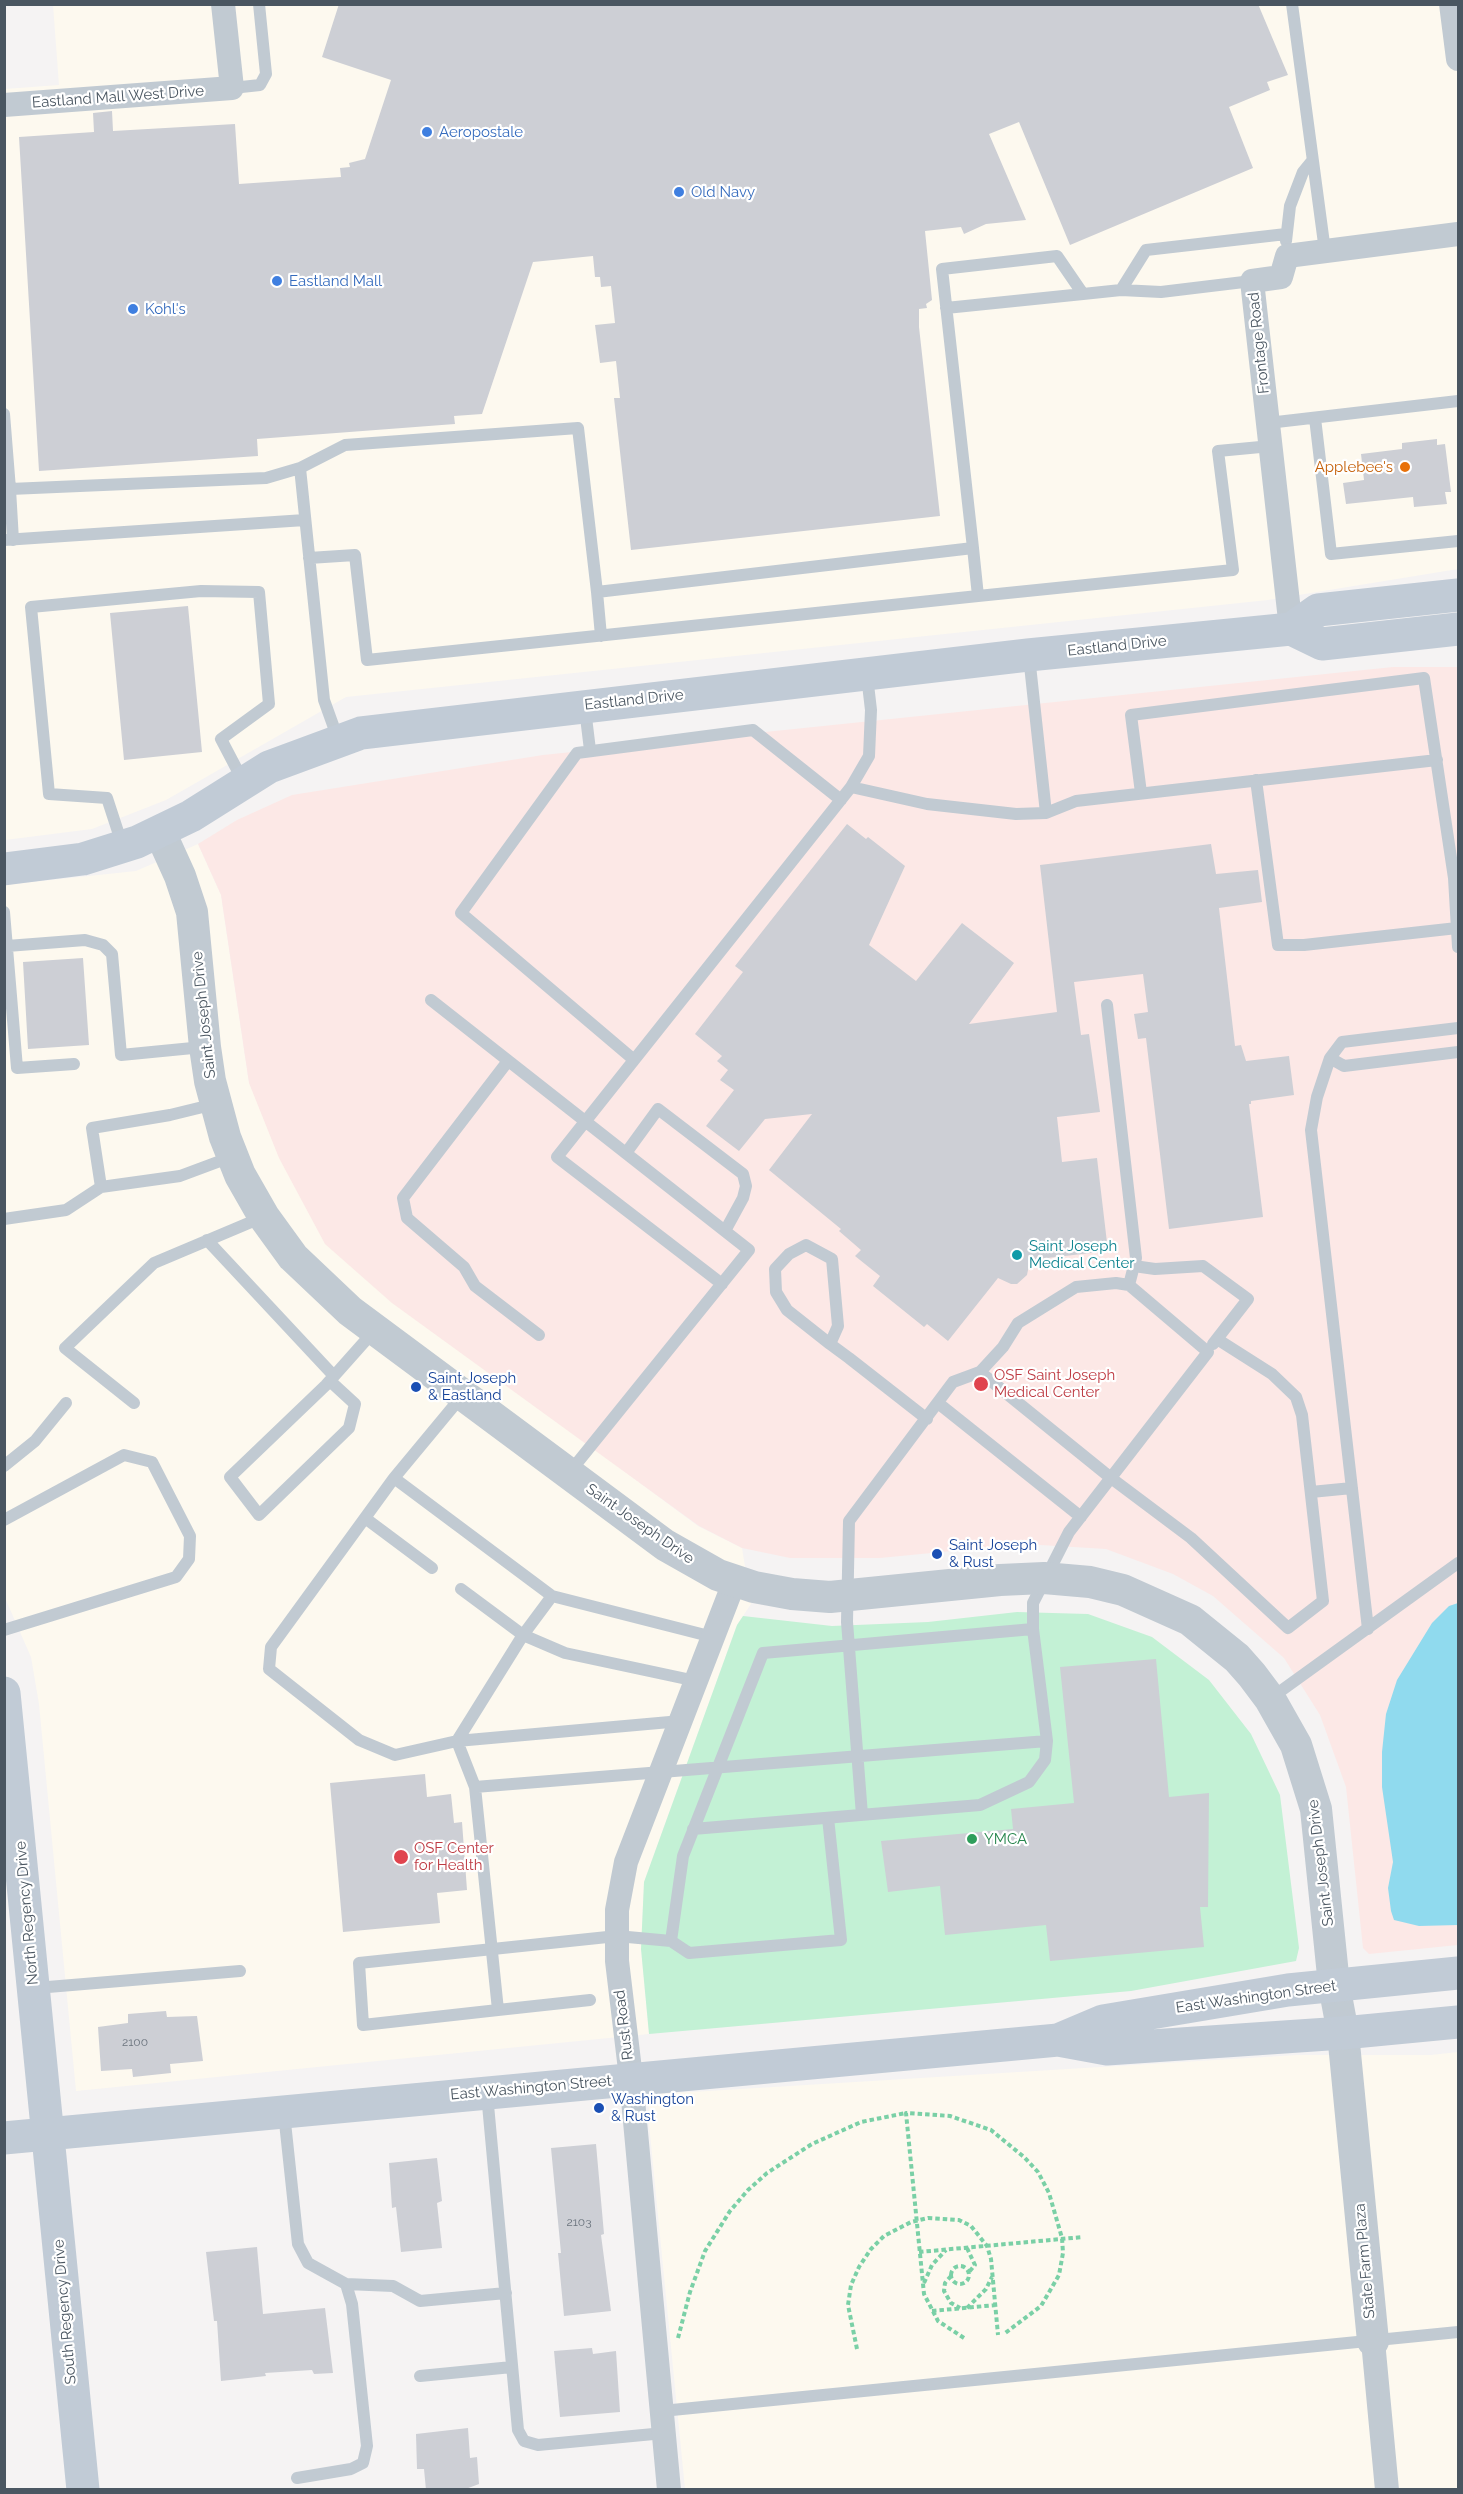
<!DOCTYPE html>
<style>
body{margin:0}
#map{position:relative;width:1463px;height:2494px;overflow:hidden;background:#f5f3f3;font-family:Raleway,sans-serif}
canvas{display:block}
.frame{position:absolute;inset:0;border:6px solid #4a5661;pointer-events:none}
</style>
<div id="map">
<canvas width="1463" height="2494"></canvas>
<div class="frame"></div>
</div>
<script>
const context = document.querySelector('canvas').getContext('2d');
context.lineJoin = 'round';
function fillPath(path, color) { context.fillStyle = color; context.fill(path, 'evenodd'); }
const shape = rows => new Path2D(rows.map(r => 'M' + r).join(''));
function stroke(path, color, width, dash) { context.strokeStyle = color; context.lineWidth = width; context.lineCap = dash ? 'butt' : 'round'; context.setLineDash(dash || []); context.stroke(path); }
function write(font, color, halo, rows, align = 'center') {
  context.font = font + ' Raleway,sans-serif'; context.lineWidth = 4.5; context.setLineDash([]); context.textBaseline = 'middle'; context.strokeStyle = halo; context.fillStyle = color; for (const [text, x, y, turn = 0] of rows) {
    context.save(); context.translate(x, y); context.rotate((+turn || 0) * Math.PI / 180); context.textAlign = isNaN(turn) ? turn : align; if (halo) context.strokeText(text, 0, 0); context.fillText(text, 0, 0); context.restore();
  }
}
const commercial = shape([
 [53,5,1458,5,1458,569,1268,600,346,697,166,800,92,829,5,840,5,89,59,85],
 [198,844,221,895,249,1083,617,1466,698,1526,742,1548,751,1604,737,1625,644,1882,641,1949,649,2034,76,2091,39,1704,31,1657,5,1598,4,885,136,871],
 [1458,2052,1458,2489,685,2489,648,2114,650,2104,659,2094,1297,2055,1431,2055]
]);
const medical = shape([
 [1393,667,1458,667,1458,1945,1369,1954,1363,1948,1346,1787,1320,1715,1284,1658,1213,1596,1173,1574,1106,1549,1024,1544,880,1558,790,1558,742,1548,699,1526,392,1303,325,1244,279,1158,249,1083,221,895,198,844,237,820,292,795,543,755]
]);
const green = shape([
 [1017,1612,1088,1614,1152,1637,1209,1680,1251,1734,1280,1795,1299,1948,1296,1961,1131,1991,649,2034,641,1949,644,1882,737,1625,743,1616,832,1626,928,1622]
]);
const water = shape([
 [1458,1603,1458,1925,1419,1926,1394,1920,1391,1911,1388,1888,1393,1862,1382,1787,1382,1752,1386,1714,1397,1680,1432,1623,1449,1606]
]);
const building = shape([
 [339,4,1258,4,1288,75,1267,82,1270,90,1229,107,1253,168,1070,245,1019,122,989,134,1026,220,986,224,964,234,961,227,925,231,932,300,926,304,927,308,919,309,919,327,940,516,631,550,614,398,620,398,616,361,600,363,595,325,615,323,611,286,601,287,600,277,595,277,593,256,533,262,482,414,454,416,455,424,257,439,258,456,39,471,19,137,94,132,93,113,112,111,113,131,235,124,239,184,341,177,340,168,350,167,349,163,365,159,391,80,322,57],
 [1437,439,1437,445,1445,444,1451,492,1445,492,1447,504,1414,507,1413,497,1346,504,1343,483,1364,480,1361,454,1402,449,1402,443],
 [188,606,202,752,124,760,110,613],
 [847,824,866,839,868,837,905,866,869,945,916,981,962,923,1014,963,969,1024,1057,1012,1040,865,1211,844,1216,874,1258,870,1262,902,1219,908,1235,1046,1241,1045,1246,1061,1289,1056,1294,1095,1251,1101,1251,1104,1249,1104,1263,1217,1169,1229,1146,1038,1138,1039,1134,1014,1148,1012,1143,974,1074,982,1081,1035,1089,1034,1100,1112,1057,1117,1062,1162,1097,1158,1108,1251,1030,1260,1027,1275,1017,1284,1011,1284,998,1278,948,1341,927,1324,924,1327,873,1286,880,1276,855,1256,861,1250,839,1231,841,1229,769,1170,812,1114,765,1119,739,1151,706,1126,734,1090,720,1080,728,1070,717,1061,722,1056,695,1034,743,972,735,966],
 [83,958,89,1045,28,1049,23,962],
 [1156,1659,1169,1797,1209,1793,1208,1907,1200,1907,1204,1947,1050,1961,1046,1925,945,1935,940,1886,888,1892,881,1841,1013,1829,1011,1809,1074,1803,1060,1667],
 [425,1774,427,1797,451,1794,454,1823,462,1822,467,1890,437,1893,440,1923,343,1932,330,1783],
 [166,2011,167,2017,197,2016,203,2061,170,2064,171,2073,133,2077,132,2069,101,2071,98,2027,128,2023,128,2014],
 [596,2144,604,2234,601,2235,611,2311,564,2316,558,2253,561,2253,551,2148],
 [437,2158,442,2201,437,2203,442,2248,401,2252,396,2207,392,2208,389,2163],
 [257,2247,263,2314,325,2308,333,2373,314,2374,312,2370,265,2373,266,2376,221,2381,217,2321,214,2321,206,2252],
 [592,2348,593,2354,616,2351,620,2412,560,2417,554,2351],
 [468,2428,470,2458,477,2457,479,2484,463,2490,426,2490,424,2469,417,2469,416,2434]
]);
const path = shape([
 [967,2248,975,2265,969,2272],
 [919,2252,1083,2237],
 '951 2275a9 9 0 1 1 18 0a9 9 0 1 1-18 0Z',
 [951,2276,945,2283,944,2291,951,2303,960,2308],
 [924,2283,932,2265,946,2250],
 [967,2308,986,2289,992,2277],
 [932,2311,996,2305],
 [678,2338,690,2292,705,2251,730,2211,748,2190,767,2173,812,2144,861,2122,906,2113],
 [964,2338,938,2321,924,2294,906,2113,950,2116,991,2130,1024,2157,1038,2172,1049,2193,1062,2238,1063,2253,1059,2275,1041,2306,1004,2334],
 [857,2349,848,2305,851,2285,859,2267,871,2249,884,2236,911,2222,928,2218,959,2220,971,2226,987,2246,991,2259,998,2335]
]);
const service = shape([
 [1292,4,1325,251],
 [232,88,260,85,266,74,259,4],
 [1286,241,1290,206,1303,172,1312,161],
 [1121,290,1161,292,1252,281],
 [946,308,1083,294],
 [4,414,10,489,266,478,300,468],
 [1315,418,1331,554,1458,541],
 [1268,423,1458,401],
 [10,489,13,540],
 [4,540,305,520],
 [973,548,978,596,1233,570,1218,451,1271,446],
 [309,558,355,555,367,660,978,596],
 [597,592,601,636],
 [1029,656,1046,813,1076,801,1437,760],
 [585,709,590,750],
 [338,739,324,700,300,468,345,445,578,428,597,592,973,548,942,269,1057,256,1083,294,1121,290,1146,250,1286,234],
 [1256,780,1278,945,1304,945,1457,928],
 [851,787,927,804,1016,814,1046,813],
 [1141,793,1131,715,1424,678,1454,878,1458,947],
 [122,844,107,798,49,794,31,607,201,591,259,592,269,704,221,739,243,781],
 [4,912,17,1068,74,1064],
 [7,946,85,940,103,945,112,954,121,1055,203,1047],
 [431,1000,749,1250,569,1473],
 [1107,1005,1136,1258,1129,1285],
 [1458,1028,1342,1042,1330,1058,1344,1066,1458,1052],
 [1330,1058,1317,1097,1311,1130,1368,1629],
 [633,1059,461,913,577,753,753,730,841,800],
 [508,1061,403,1198,407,1218,464,1267,475,1286,539,1335],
 [626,1153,658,1109,743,1174,746,1186,743,1198,725,1231],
 [101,1187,92,1128,170,1115,215,1104],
 [4,1219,66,1210,101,1187,180,1176,231,1157],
 [207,1240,334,1376],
 [1134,1266,1155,1269,1203,1266,1248,1299,1213,1344],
 [722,1284,557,1157,851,787,869,756,871,710,867,676],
 [830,1344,838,1326,832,1259,806,1245,789,1254,775,1269,776,1292,787,1310,830,1344,849,1358,927,1419],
 [980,1372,1111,1478,1191,1538,1288,1628,1323,1601,1302,1415,1296,1397,1272,1374,1217,1339],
 [330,1381,355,1404,349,1428,259,1515,230,1477,326,1385,374,1331],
 [462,1396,394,1478,271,1647,269,1669,359,1740,395,1755,457,1741,523,1635,552,1596],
 [134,1403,65,1348,154,1263,263,1217],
 [938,1403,1081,1517],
 [4,1466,35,1441,66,1403],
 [394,1478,552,1596,713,1637],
 [1311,1492,1352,1488],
 [365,1518,432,1568],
 [4,1520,124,1455,152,1462,190,1536,189,1559,176,1577,4,1630],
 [461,1589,523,1635,565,1653,696,1681],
 [1271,1698,1458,1563],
 [475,1787,1047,1741],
 [693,1829,980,1805,1029,1782,1045,1760,1047,1741,1033,1629,1033,1603,1069,1532,1208,1352,1129,1285,1116,1283,1076,1287,1018,1323,1003,1347,980,1372,953,1382,849,1521,847,1622,862,1815],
 [671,1941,683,1856,763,1653,1033,1629],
 [36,1988,240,1971],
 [590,2000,498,2010,475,1787,457,1741,681,1721],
 [498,2010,363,2025,359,1963,617,1936,671,1941,689,1953,841,1940,828,1818],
 [487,2094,518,2430,524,2441,538,2445,664,2433],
 [284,2113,298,2244,308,2263,346,2284,352,2304,367,2446,363,2463,351,2469,297,2478],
 [346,2284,393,2286,420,2301,506,2293],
 [420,2376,512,2367],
 [662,2411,1458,2332]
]);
const minor = shape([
 [1451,4,1458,59],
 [4,105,232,88,223,4],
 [1291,629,1252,281,1281,277,1287,256,1458,234],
 [1373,2341,1387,2490],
 [669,2490,631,2078,617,1961,617,1910,626,1862,735,1580]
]);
const tertiary = shape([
 [160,832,180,876,192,912,205,1047,210,1081,225,1137,240,1175,264,1217,293,1257,350,1311,665,1545,718,1575,754,1587,792,1594,830,1597,1000,1580,1044,1578,1090,1582,1123,1590,1190,1620,1237,1658,1252,1675,1270,1699,1296,1745,1316,1809,1334,1985,1343,2033,1373,2341]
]);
const secondary = shape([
 [1291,629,1322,644,1458,629],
 [4,869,83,859,137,842,191,816,269,767,361,733,1028,655,1291,629,1318,610,1458,595],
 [4,1693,83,2490],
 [1058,2040,1103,2021,1288,1990,1458,1973],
 [4,2138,1058,2040,1107,2049,1343,2033,1458,2022]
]);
const markers = [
 [427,132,6,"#3f7fe0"],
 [679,192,6,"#3f7fe0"],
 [277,281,6,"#3f7fe0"],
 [133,309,6,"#3f7fe0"],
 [1405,467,6,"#e8710a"],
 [1017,1255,6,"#0f9aa8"],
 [981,1384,8,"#e0444e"],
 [416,1387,6,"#1a4fb4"],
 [937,1554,6,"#1a4fb4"],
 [972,1839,6,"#2e9e5b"],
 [401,1857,8,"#e0444e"],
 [599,2108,6,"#1a4fb4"]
];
const numberNames = [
 ["2100",135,2042],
 ["2103",579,2222]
];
const streetNames = [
 ["Eastland Mall West Drive",118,97,-4],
 ["Frontage Road",1259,343,-96],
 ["Eastland Drive",1117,646,-6],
 ["Eastland Drive",634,700,-6],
 ["Saint Joseph Drive",204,1015,-96],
 ["Saint Joseph Drive",640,1524,35],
 ["Saint Joseph Drive",1321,1863,-97],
 ["North Regency Drive",27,1913,-95],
 ["East Washington Street",1256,1997,-8],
 ["Rust Road",624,2025,-97],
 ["East Washington Street",531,2088,-5],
 ["State Farm Plaza",1365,2261,-95],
 ["South Regency Drive",65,2312,-95]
];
const shopNames = [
 ["Aeropostale",439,132],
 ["Old Navy",691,192],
 ["Eastland Mall",289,281],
 ["Kohl's",145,309]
];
const foodNames = [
 ["Applebee's",1393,467]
];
const cultureNames = [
 ["Saint Joseph",1029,1246],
 ["Medical Center",1029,1263]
];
const healthNames = [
 ["OSF Saint Joseph",994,1375],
 ["Medical Center",994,1392],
 ["OSF Center",414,1848],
 ["for Health",414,1865]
];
const transitNames = [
 ["Saint Joseph",428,1378],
 ["& Eastland",428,1395],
 ["Saint Joseph",949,1545],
 ["& Rust",949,1562],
 ["Washington",611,2099],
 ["& Rust",611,2116]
];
const leisureNames = [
 ["YMCA",984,1839]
];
fillPath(commercial, '#fdf9ef');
fillPath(medical, '#fce8e6');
fillPath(green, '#c3f1d5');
fillPath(water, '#90daee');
fillPath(building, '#cdcfd5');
stroke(path, '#7ad0a6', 4, [4.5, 3]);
stroke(service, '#c1cad2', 12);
stroke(minor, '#c1cad2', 24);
stroke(tertiary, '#c1cad2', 32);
stroke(secondary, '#c1cbd6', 33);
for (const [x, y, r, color] of markers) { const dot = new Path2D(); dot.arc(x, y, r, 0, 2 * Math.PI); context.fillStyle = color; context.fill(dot); stroke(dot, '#fff', 2); }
write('12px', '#6b747e', null, numberNames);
write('15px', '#4a5661', '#fff', streetNames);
write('15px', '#366cbe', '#fff', shopNames, 'left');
write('15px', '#c56008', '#fff', foodNames, 'right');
write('15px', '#0d838f', '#fff', cultureNames, 'left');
write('15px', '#be3a42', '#fff', healthNames, 'left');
write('15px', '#164399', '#fff', transitNames, 'left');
write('15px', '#27864d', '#fff', leisureNames, 'left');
</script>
